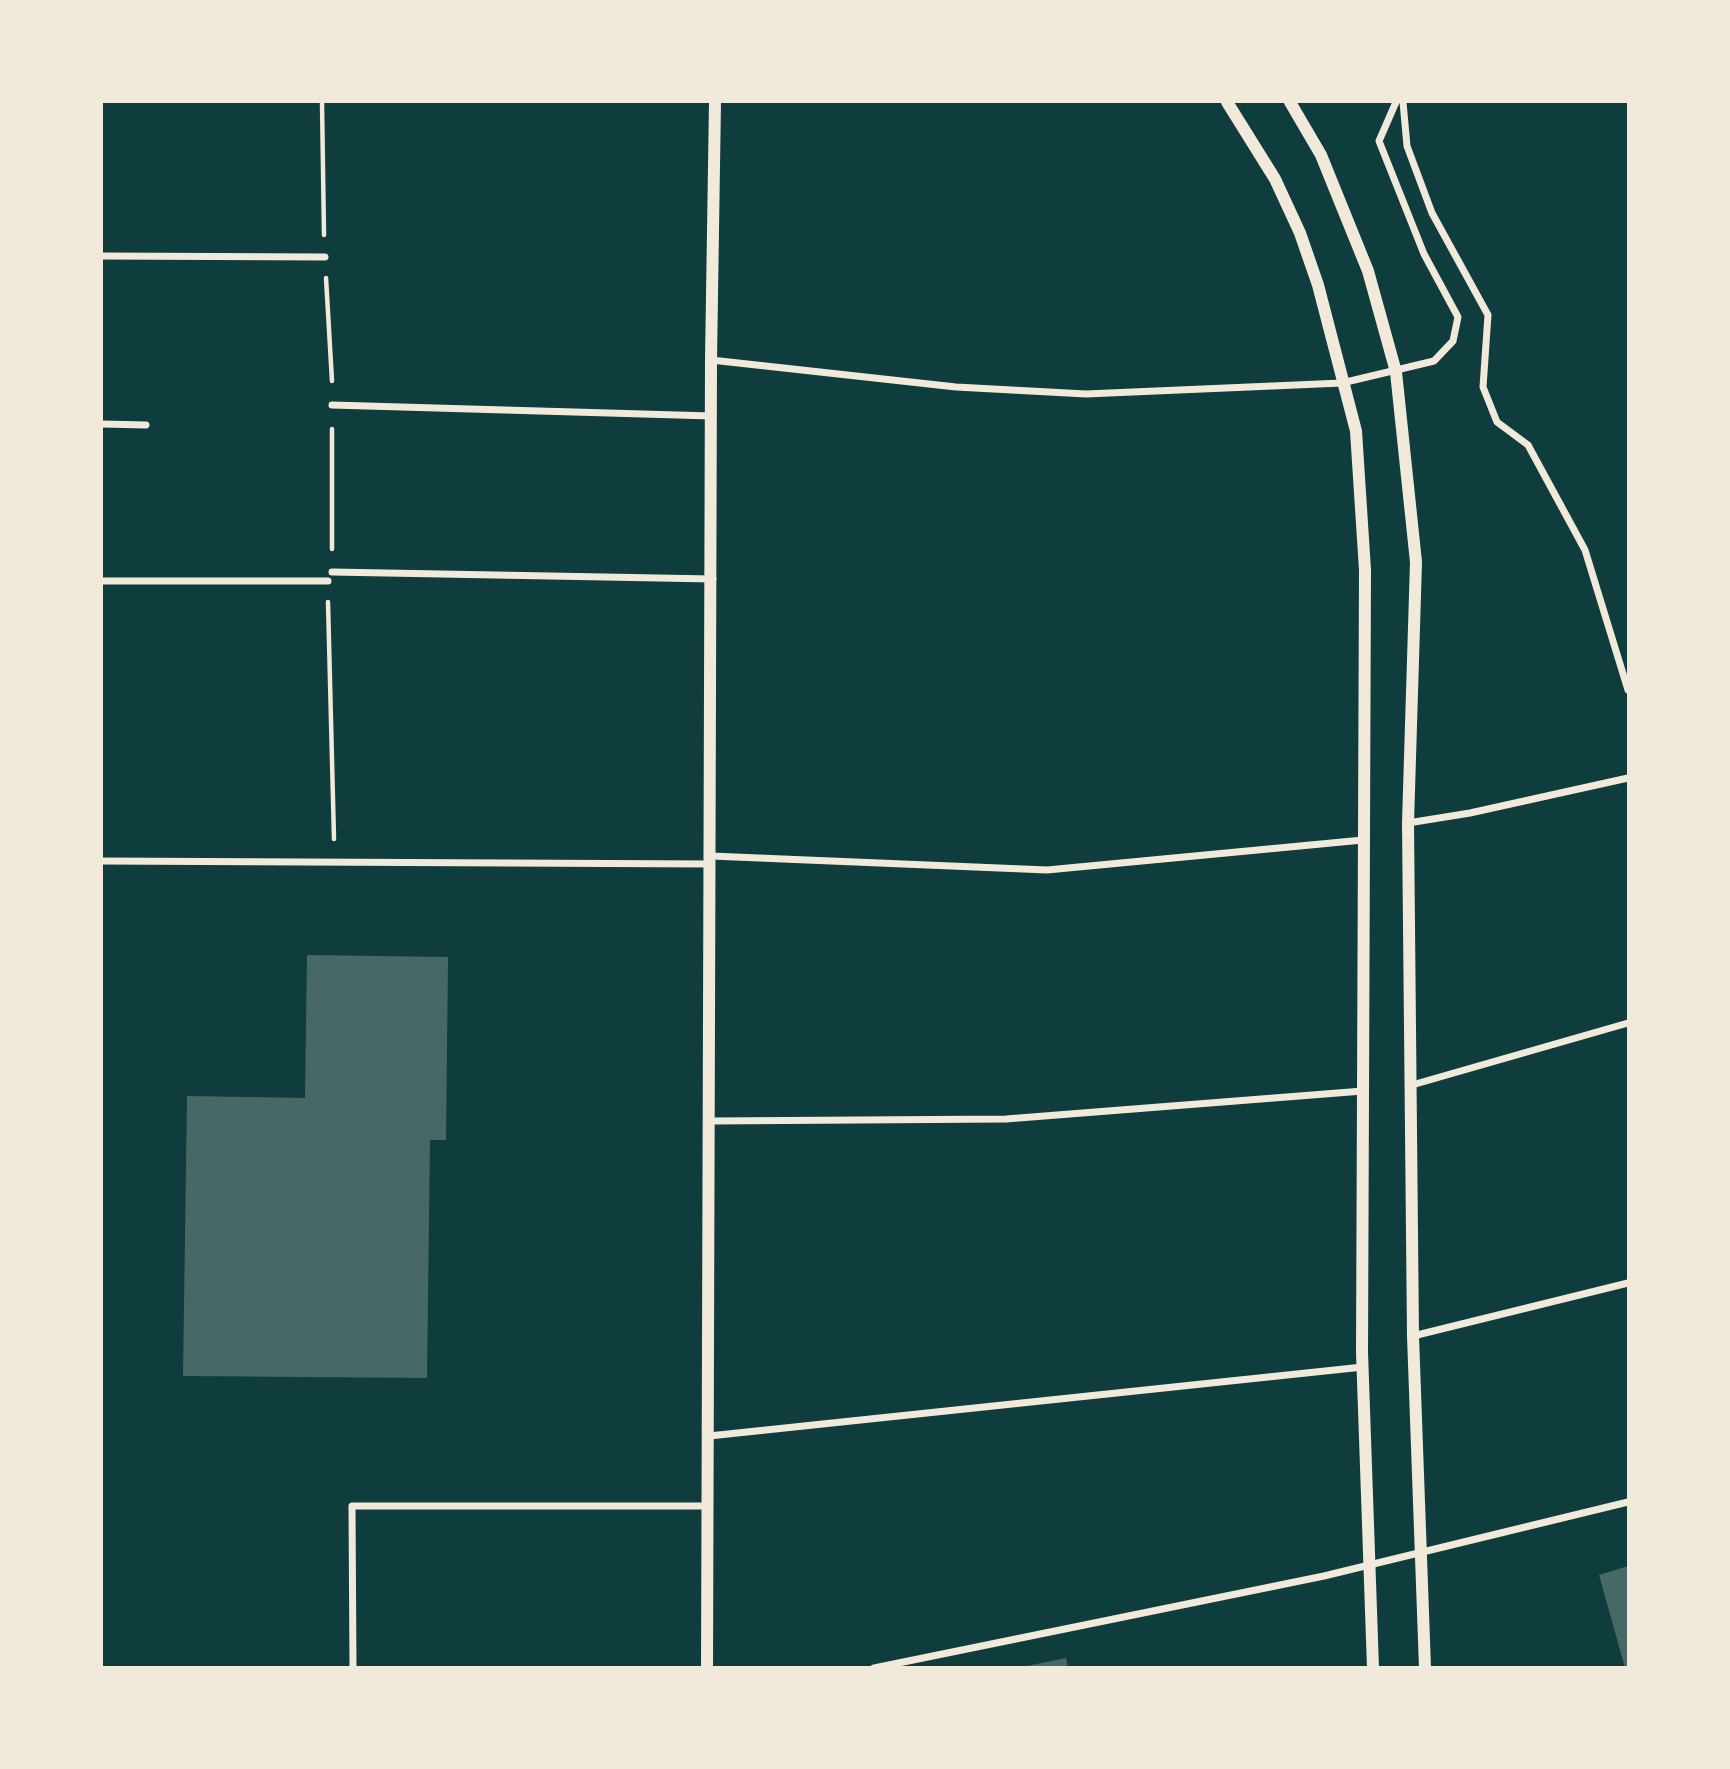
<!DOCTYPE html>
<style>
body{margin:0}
#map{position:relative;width:1730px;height:1769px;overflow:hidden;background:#0f3d3e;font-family:Mulish,sans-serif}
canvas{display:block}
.frame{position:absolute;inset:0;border:103px solid #f1e9da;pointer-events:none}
</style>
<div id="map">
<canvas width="1730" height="1769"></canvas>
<div class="frame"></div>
</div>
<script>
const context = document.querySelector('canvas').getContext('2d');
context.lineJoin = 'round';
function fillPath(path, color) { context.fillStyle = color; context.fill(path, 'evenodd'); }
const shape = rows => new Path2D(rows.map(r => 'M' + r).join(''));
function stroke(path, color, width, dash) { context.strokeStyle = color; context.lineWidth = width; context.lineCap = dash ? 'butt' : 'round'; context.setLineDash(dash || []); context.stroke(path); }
const building = shape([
 [307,955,448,957,446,1140,430,1140,427,1378,183,1376,187,1096,305,1098],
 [1628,1566,1628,1668,1625,1668,1599,1575],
 [1066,1658,1068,1668,1027,1668,1027,1666]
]);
const path = shape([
 [322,102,324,235],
 [326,278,332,381],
 [332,429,332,549],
 [328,602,334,839]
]);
const minor = shape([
 [1403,102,1407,146,1432,213,1488,315,1483,387,1497,422,1528,445,1585,550,1628,690],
 [102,256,325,257],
 [711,360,956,387,1086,394,1342,383,1434,361,1453,341,1458,317,1424,254,1379,141,1396,102],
 [332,405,712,416],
 [102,424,146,425],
 [332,572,713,579],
 [102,581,328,581],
 [1408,823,1470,813,1628,778],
 [711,856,1047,870,1363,840],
 [102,861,710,864],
 [1412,1085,1628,1023],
 [711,1121,1006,1119,1363,1091],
 [1413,1336,1628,1283],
 [709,1436,1363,1367],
 [353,1668,352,1506,709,1506],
 [874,1668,1324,1576,1628,1502]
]);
const tertiary = shape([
 [1227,102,1275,179,1300,233,1318,285,1356,431,1365,570,1362,1352,1373,1668],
 [1290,102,1321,155,1368,271,1396,372,1416,562,1408,823,1413,1336,1425,1668],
 [707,1668,711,360,715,102]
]);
fillPath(building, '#486865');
stroke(path, '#f1e9da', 4.5);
stroke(minor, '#f1e9da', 7);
stroke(tertiary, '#f1e9da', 12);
</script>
